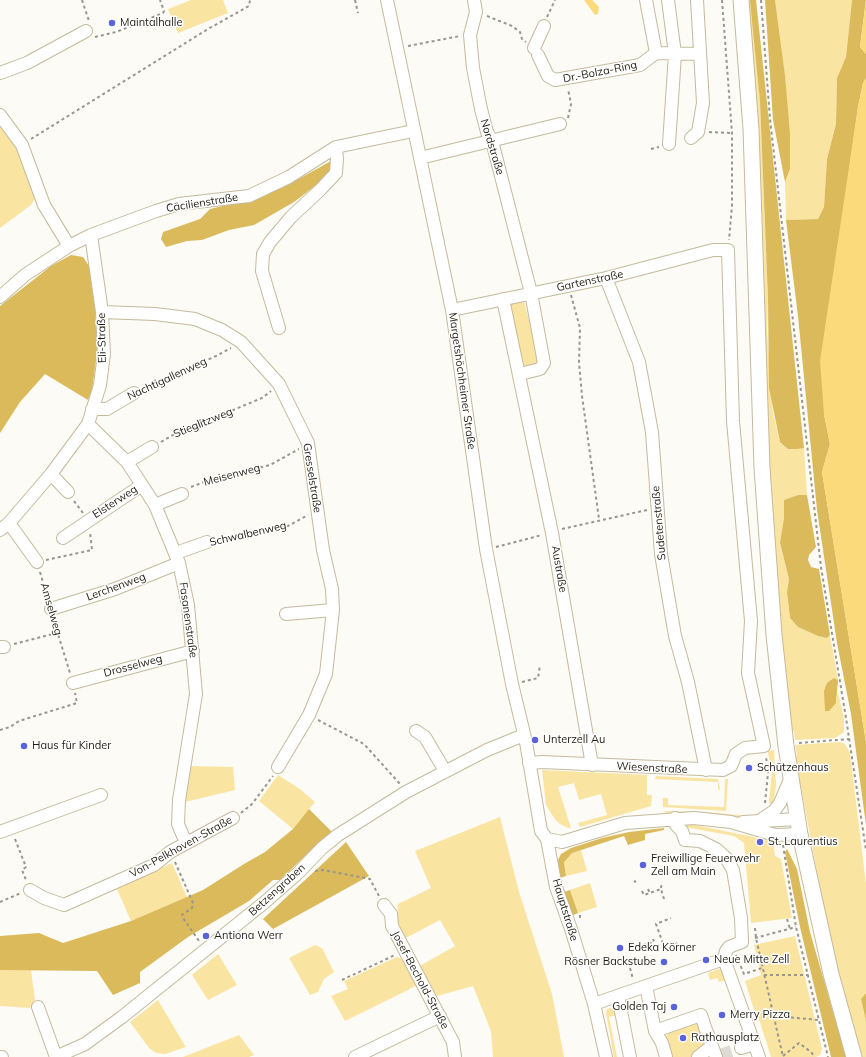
<!DOCTYPE html>
<meta charset="utf-8">
<style>
body{margin:0}
canvas{display:block;background:#fdfbf5}
</style>
<canvas width="866" height="1057"></canvas>
<script>
const context = document.querySelector('canvas').getContext('2d');
context.lineJoin = 'round';
function fillPath(path, color) { context.fillStyle = color; context.fill(path, 'evenodd'); }
const shape = rows => new Path2D(rows.map(r => 'M' + r).join(''));
function stroke(path, color, width, dash) { context.strokeStyle = color; context.lineWidth = width; context.lineCap = dash ? 'butt' : 'round'; context.setLineDash(dash || []); context.stroke(path); }
function write(font, color, halo, rows, align = 'center') {
  context.font = font + ' Mulish,sans-serif'; context.lineWidth = 3; context.setLineDash([]); context.textBaseline = 'middle'; context.strokeStyle = halo; context.fillStyle = color; for (const [text, x, y, turn = 0] of rows) {
    context.save(); context.translate(x, y); context.rotate((+turn || 0) * Math.PI / 180); context.textAlign = isNaN(turn) ? turn : align; if (halo) context.strokeText(text, 0, 0); context.fillText(text, 0, 0); context.restore();
  }
}
const green = shape([
 [191,0,223,0,228,13,178,33,168,9],
 [748,0,751,1,760,102,768,299,767,330,773,413,780,442,788,449,804,448,807,495,798,495,784,500,784,518,780,544,789,579,787,592,790,618,798,627,818,636,827,638,830,635,838,680,834,678,836,703,838,692,844,719,844,732,835,738,795,740,794,731,791,732,783,667,772,540],
 [775,0,852,0,846,57,837,78,836,124,827,159,824,207,818,219,786,220,785,182,790,169,785,75],
 [0,123,18,147,37,195,31,205,0,228],
 [524,301,540,363,522,369,510,304],
 [840,742,845,744,850,753,866,884,866,993,861,999,866,1021,866,1057,860,1057,828,930,795,756,797,755,795,745],
 [774,750,776,785,774,799,772,804,769,803,769,801,772,772,768,753,768,751],
 [189,766,233,767,235,790,185,802],
 [542,770,647,775,647,795,652,795,651,806,580,827,578,823,607,815,601,794,579,800,574,783,558,787,571,828,568,828,560,824,554,818,546,805],
 [278,775,300,789,315,802,293,829,259,801],
 [656,776,718,779,720,790,718,789,718,782,655,779],
 [725,779,728,779,726,811,663,807,663,798,668,798,668,805,724,807],
 [664,811,706,812,748,816,754,815,762,811,763,812,758,816,744,819,668,814],
 [500,817,519,892,552,994,564,1057,493,1057,491,1031,473,986,437,996,418,967,455,946,440,920,402,940,396,929,398,904,431,888,415,851],
 [685,823,773,841,775,856,781,859,792,918,751,923,744,843,734,836,685,827],
 [581,850,587,871,566,876,564,862,567,857,572,853],
 [172,863,187,897,131,921,117,889],
 [590,883,597,907,578,913,570,890],
 [795,936,822,1049,820,1055,816,1057,771,1057,758,1016,756,1016,745,981,761,975,754,945],
 [315,945,322,948,334,972,324,979,318,992,310,995,289,958],
 [218,954,237,985,208,1000,192,975],
 [397,957,405,960,420,984,345,1021,331,996,348,989,344,981],
 [722,968,726,980,719,982,717,978,710,980,708,973],
 [0,970,31,970,35,1000,30,1008,0,1006],
 [158,1000,181,1039,186,1047,165,1054,156,1053,149,1048,130,1022],
 [614,1007,617,1015,609,1017,617,1057,614,1057,606,1013,607,1009],
 [696,1022,701,1025,709,1046,693,1057,670,1057,665,1040,668,1032],
 [239,1035,254,1055,249,1057,183,1057]
]);
const forest = shape([
 [750,0,756,0,804,448,797,449,788,449,780,442,769,388,768,299,760,102],
 [765,0,775,0,785,75,790,134,790,169,785,182,773,120],
 [852,0,866,0,860,47,866,54,866,78,863,83,858,107,842,221,824,414,830,444,822,472,866,742,866,825,851,714,837,643,817,510,798,316,786,220,818,219,824,207,827,159,836,124,837,78,846,57],
 [331,161,333,165,328,176,294,202,254,225,229,230,202,240,187,241,166,247,161,239,163,232,200,219,210,209,257,198,288,185],
 [71,255,83,257,89,266,95,309,97,353,92,390,88,400,45,374,20,402,0,433,0,306,51,266],
 [798,495,807,495,816,547,809,555,808,560,811,567,819,569,830,635,827,638,818,636,798,627,790,618,787,592,789,579,780,543,784,518,784,500],
 [834,678,838,680,836,703,829,711,825,711,824,691,827,683],
 [309,809,332,832,309,852,280,880,273,880,249,901,188,937,140,972,140,983,113,995,97,971,0,970,0,936,39,933,63,943,131,921,203,890,244,864,265,852,293,829],
 [664,828,664,830,645,834,645,840,628,845,624,836,572,853,564,862,566,876,560,878,558,860,561,854,571,848,602,838,629,832],
 [346,842,369,876,273,929,263,919],
 [787,849,797,869,810,932,846,1057,831,1057,800,927,785,852],
 [570,890,578,913,573,915,564,892],
 [866,993,866,1021,861,999]
]);
const water = shape([
 [584,0,592,0,599,7,598,14,595,15],
 [866,0,866,54,860,47],
 [866,78,866,742,822,472,830,444,824,414,820,361,858,107,863,83]
]);
const minorTunnel = shape([
 [720,1055,741,1048]
]);
const path = shape([
 [82,0,89,21],
 [355,0,358,13],
 [722,0,732,133,732,206,729,240],
 [761,0,770,119,821,567,846,718,866,850],
 [487,16,512,26,520,32,522,39,526,42],
 [547,17,555,0],
 [95,37,116,32,163,13,164,11,160,0],
 [408,46,460,36],
 [568,118,571,104,568,89],
 [709,132,732,133],
 [31,139,208,29,249,6,250,0],
 [651,149,659,147],
 [571,295,580,328,579,362,582,396,599,519],
 [143,389,216,356,231,348],
 [161,442,173,435,262,398,271,391],
 [191,487,204,482,270,465,299,449],
 [74,501,83,513],
 [562,529,647,510],
 [216,540,288,526,308,515],
 [496,547,542,535],
 [46,560,92,550,90,532],
 [40,572,48,599],
 [53,618,70,673],
 [14,644,57,633],
 [522,682,538,678,540,665],
 [318,720,364,744,400,784],
 [0,730,10,727,19,721,77,703,75,693],
 [799,743,849,739],
 [765,803,768,773,766,756],
 [241,813,252,804,273,776],
 [15,839,26,867,22,870,26,880],
 [783,845,796,927,828,1057],
 [175,862,193,903,192,908,182,915,183,918,199,941],
 [315,871,323,870,370,879,379,896],
 [634,882,636,881],
 [661,888,662,882],
 [648,889,650,893],
 [642,891,644,895,661,889,664,899],
 [0,902,21,893],
 [580,918,580,915],
 [787,919,790,929],
 [755,928,756,938,783,1057],
 [755,938,796,927],
 [643,945,654,942,653,939],
 [665,949,656,924,671,918],
 [664,950,680,942],
 [736,955,744,974,762,968],
 [630,968,633,979],
 [764,975,808,975],
 [342,980,395,955],
 [773,1016,819,1020],
 [783,1056,799,1043,811,1052,815,1057]
]);
const minor = shape([
 [387,0,452,310,486,549,512,684,526,742,541,831,547,839,556,887,571,929,594,1004,606,1057],
 [474,0,476,12,470,35,473,68,481,109,487,132,492,141,531,293,544,363,540,369,520,374],
 [646,0,656,53],
 [668,0,675,54,669,144],
 [534,48,544,26],
 [538,55,548,76,555,80,640,65,656,53,700,54],
 [0,73,27,63,86,31],
 [0,115,22,145,44,205,69,246],
 [691,138,698,132,703,103,697,0],
 [420,158,560,124],
 [606,278,639,362,652,432,661,554,675,636,688,682,706,770],
 [0,297,25,275,69,246,91,235,156,211,179,204,249,196,289,177,336,147,413,131],
 [503,299,552,533,592,765],
 [452,310,606,278,713,250,728,250,733,421,751,621,748,673,764,746,745,748,736,754,731,766,723,770,542,762,529,763],
 [102,312,155,314,195,319,222,330,241,342,279,384,308,443,323,550,332,589,333,610,286,614],
 [279,328,262,271,263,254,270,242,291,217,320,190,336,173,337,159,336,147],
 [92,409,107,409,134,393],
 [88,424,127,462,142,485,155,505,179,563,188,605,196,694,179,800,178,824,186,843],
 [127,462,152,447],
 [51,474,68,492],
 [155,505,182,494],
 [9,523,37,562],
 [0,530,9,523,51,474,88,424,100,385,104,354,102,312,91,235],
 [63,538,142,485],
 [176,553,207,542],
 [51,609,115,589,179,563],
 [0,647,4,647],
 [73,683,193,651],
 [416,731,425,737,445,771],
 [278,767,309,715,326,674,333,610],
 [675,818,676,825,682,831,685,840,700,841,716,849,726,858,733,870,741,918,742,942,729,947,726,951,724,959],
 [759,821,774,811,780,803,791,777],
 [743,822,798,819],
 [0,832,101,795],
 [547,839,562,842,625,823,694,818,731,822,775,835,800,834],
 [30,890,44,898,64,905,154,865,170,852,233,818],
 [384,905,391,914,392,926,453,1042,455,1057],
 [646,986,655,1031,662,1043,666,1057],
 [618,996,630,1057],
 [594,1004,724,959,759,1057],
 [38,1007,56,1057],
 [655,1031,701,1015,706,1030],
 [707,1032,716,1057],
 [741,1048,754,1044],
 [0,1057,2,1057],
 [56,1057,85,1044,122,1017,265,902,298,873,322,848,338,835,406,792,487,750,524,735],
 [355,1057,440,1016],
 [698,1057,712,1046]
]);
const major = shape([
 [741,0,751,129,762,468,774,635,786,746,800,834,831,974,854,1057]
]);
const markers = [
 [112,23,4,"#5963da"],
 [535,740,4,"#5963da"],
 [24,746,4,"#5963da"],
 [749,768,4,"#5963da"],
 [760,842,4,"#5963da"],
 [643,865,4,"#5963da"],
 [206,936,4,"#5963da"],
 [620,948,4,"#5963da"],
 [706,960,4,"#5963da"],
 [664,962,4,"#5963da"],
 [674,1007,4,"#5963da"],
 [722,1015,4,"#5963da"],
 [683,1038,4,"#5963da"]
];
const poiNames = [
 ["Maintalhalle",120,23],
 ["Unterzell Au",543,740],
 ["Haus für Kinder",32,746],
 ["Schützenhaus",757,768],
 ["St. Laurentius",768,842],
 ["Freiwillige Feuerwehr",651,859],
 ["Zell am Main",651,872],
 ["Antiona Werr",214,936],
 ["Edeka Körner",628,948],
 ["Neue Mitte Zell",714,960],
 ["Rösner Backstube",656,962,"right"],
 ["Golden Taj",666,1007,"right"],
 ["Merry Pizza",730,1015],
 ["Rathausplatz",691,1038]
];
const streetNames = [
 ["Dr.-Bolza-Ring",600,72,-11],
 ["Nordstraße",492,147,73],
 ["Cäcilienstraße",202,203,-9],
 ["Gartenstraße",590,281,-12],
 ["Eli-Straße",102,338,-91],
 ["Nachtigallenweg",167,379,-25],
 ["Margetshöchheimer Straße",462,381,82],
 ["Stieglitzweg",203,423,-22],
 ["Meisenweg",232,475,-15],
 ["Gresselstraße",312,478,81],
 ["Elsterweg",115,502,-33],
 ["Sudetenstraße",659,523,-95],
 ["Schwalbenweg",248,534,-13],
 ["Austraße",559,569,80],
 ["Lerchenweg",116,587,-20],
 ["Amselweg",51,609,74],
 ["Fasanenstraße",188,620,82],
 ["Drosselweg",133,666,-15],
 ["Wiesenstraße",652,768,3],
 ["Von-Pelkhoven-Straße",181,847,-29],
 ["Betzengraben",277,890,-42],
 ["Hauptstraße",565,910,73],
 ["Josef-Bechold-Straße",420,980,62]
];
fillPath(green, '#fae4a2');
fillPath(forest, '#daba5b');
fillPath(water, '#fada7b');
stroke(minorTunnel, '#dcdad3', 12, [12, 6]);
stroke(minor, '#c4ba9d', 14);
stroke(major, '#c4ba9d', 17);
stroke(path, '#98968d', 2, [3, 3]);
stroke(minor, '#fff', 12);
stroke(major, '#fff', 15);
for (const [x, y, r, color] of markers) { const dot = new Path2D(); dot.arc(x, y, r, 0, 2 * Math.PI); context.fillStyle = color; context.fill(dot); stroke(dot, '#fff', 1.5); }
write('11px', '#211e13', '#fff', poiNames, 'left');
write('11px', '#211e13', '#fff', streetNames);
</script>
